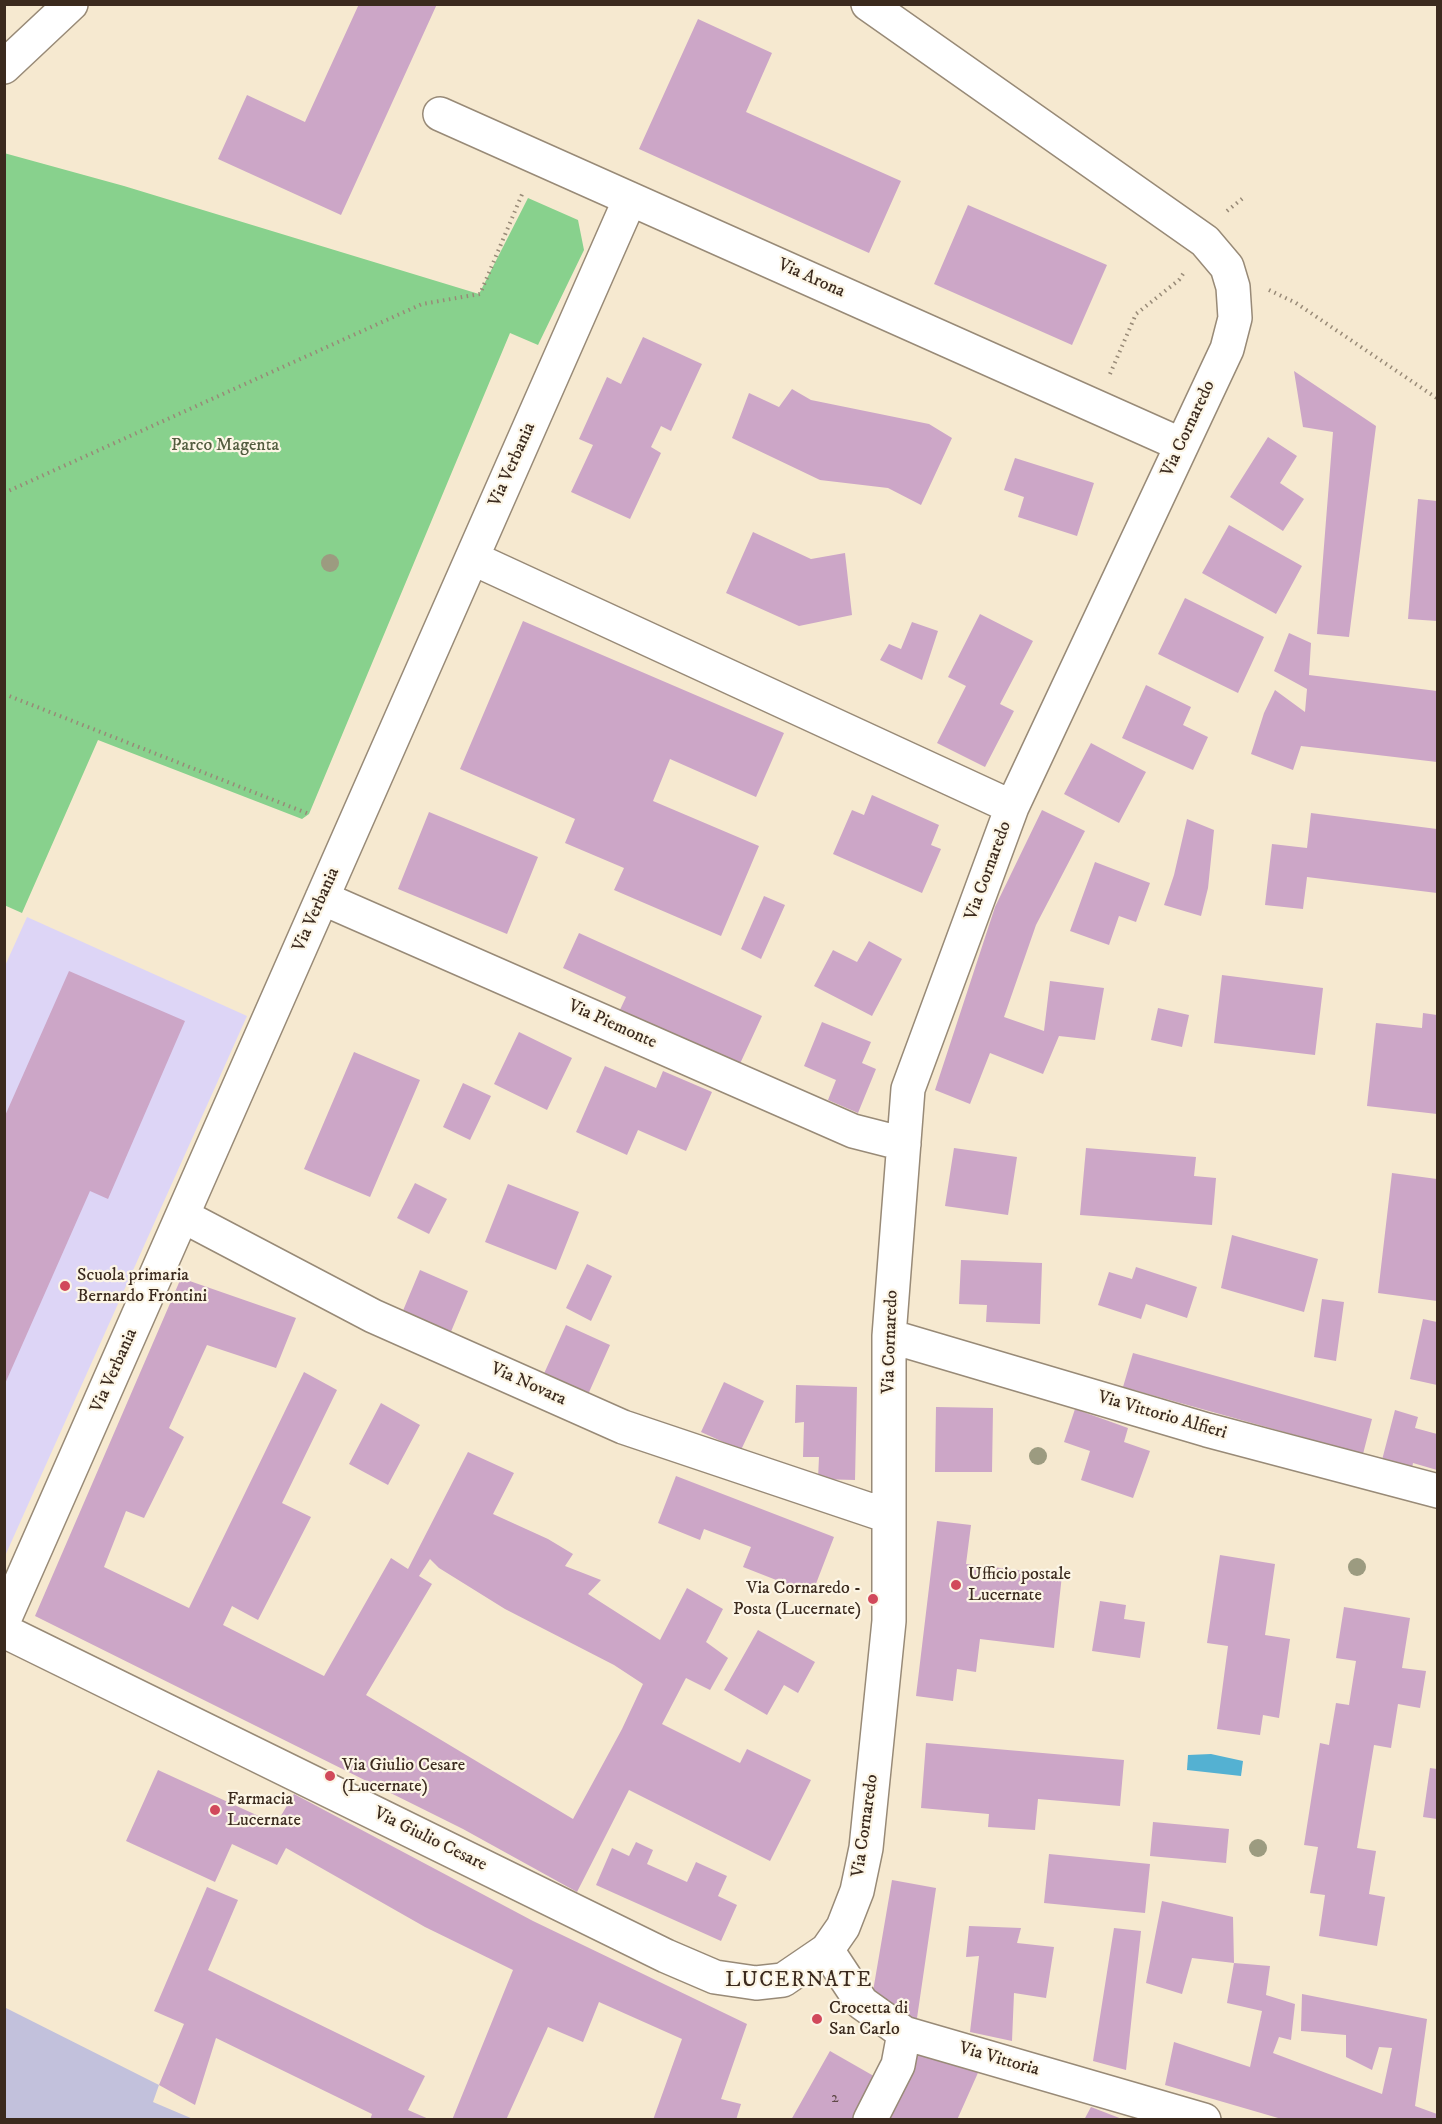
<!DOCTYPE html>
<style>
body{margin:0}
#map{position:relative;width:1442px;height:2124px;overflow:hidden;background:#f6e9d0;font-family:"IM FELL DW Pica",serif}
canvas{display:block}
.frame{position:absolute;inset:0;border:6px solid #3b2a1e;pointer-events:none}
</style>
<div id="map">
<canvas width="1442" height="2124"></canvas>
<div class="frame"></div>
</div>
<script>
const context = document.querySelector('canvas').getContext('2d');
context.lineJoin = 'round';
function fillPath(path, color) { context.fillStyle = color; context.fill(path, 'evenodd'); }
const shape = rows => new Path2D(rows.map(r => 'M' + r).join(''));
function stroke(path, color, width, dash) { context.strokeStyle = color; context.lineWidth = width; context.lineCap = dash ? 'butt' : 'round'; context.setLineDash(dash || []); context.stroke(path); }
function write(font, color, halo, rows, align = 'center') {
  context.font = font + ' "IM FELL DW Pica",serif'; context.lineWidth = 4.5; context.setLineDash([]); context.textBaseline = 'middle'; context.strokeStyle = halo; context.fillStyle = color; for (const [text, x, y, turn = 0] of rows) {
    context.save(); context.translate(x, y); context.rotate((+turn || 0) * Math.PI / 180); context.textAlign = isNaN(turn) ? turn : align; if (halo) context.strokeText(text, 0, 0); context.fillText(text, 0, 0); context.restore();
  }
}
const built = shape([
 [27,917,247,1016,5,1556,4,968]
]);
const industrial = shape([
 [4,2007,159,2085,153,2102,193,2119,5,2119]
]);
const green = shape([
 [4,153,124,186,479,294,528,198,578,220,584,250,538,345,510,333,309,814,302,819,98,740,22,913,4,905]
]);
const water = shape([
 [1211,1754,1243,1761,1241,1776,1187,1770,1188,1755]
]);
const building = shape([
 [359,4,437,4,341,215,218,159,247,95,305,122],
 [698,19,772,53,746,112,901,181,869,253,639,149],
 [968,205,1107,265,1072,345,934,284],
 [643,337,702,364,671,431,661,426,651,447,661,453,630,519,571,492,593,445,579,439,607,377,621,384],
 [1294,371,1376,426,1349,637,1317,634,1333,432,1303,427],
 [792,389,811,400,929,424,952,438,921,505,888,488,820,480,732,438,749,393,779,407],
 [1268,437,1297,456,1280,483,1304,499,1283,531,1230,497],
 [1015,458,1094,483,1077,536,1018,517,1024,497,1004,490],
 [1418,499,1437,501,1437,621,1408,619],
 [1229,525,1302,566,1276,614,1202,573],
 [753,532,811,559,845,553,852,615,799,626,726,593],
 [1185,598,1264,637,1238,693,1158,654],
 [980,614,1033,641,1000,704,1014,711,985,767,937,743,966,686,948,677],
 [523,621,784,733,756,797,670,759,653,801,759,846,721,936,614,890,624,868,565,843,575,819,460,769],
 [912,622,938,631,922,680,880,660,889,644,901,649],
 [1289,633,1311,643,1309,675,1437,691,1437,762,1301,746,1293,770,1251,754,1264,713,1275,690,1305,712,1307,689,1274,671],
 [1146,685,1191,707,1183,725,1208,737,1193,770,1122,738],
 [1091,743,1146,772,1119,823,1064,794],
 [872,795,939,825,931,845,941,849,922,893,833,854,852,810,864,815],
 [1042,810,1085,831,1036,925,1004,1017,1044,1031,1050,981,1104,988,1095,1040,1059,1036,1043,1074,990,1053,970,1104,935,1090,995,907],
 [429,812,538,857,507,934,398,889],
 [1311,813,1437,829,1437,893,1307,877,1303,909,1265,905,1272,844,1307,848],
 [1187,819,1214,830,1208,888,1201,916,1164,905,1174,875],
 [1095,862,1150,883,1136,922,1119,916,1109,945,1070,931],
 [764,896,785,905,761,959,741,949],
 [579,933,762,1016,738,1068,618,1014,626,997,563,968],
 [869,941,902,959,872,1016,814,986,833,950,857,962],
 [69,971,185,1021,108,1199,90,1191,4,1386,4,1118],
 [1222,975,1323,988,1315,1055,1214,1043],
 [1158,1008,1189,1015,1182,1047,1151,1040],
 [1423,1013,1437,1015,1437,1114,1367,1106,1376,1023,1422,1028],
 [822,1022,871,1042,862,1063,876,1069,858,1113,828,1100,836,1080,804,1066],
 [519,1032,572,1058,547,1110,494,1084],
 [354,1052,420,1080,370,1197,304,1169],
 [605,1066,656,1088,663,1071,712,1092,686,1151,638,1130,627,1155,576,1132],
 [463,1083,491,1096,470,1140,443,1127],
 [954,1148,1017,1157,1008,1215,945,1206],
 [1086,1148,1196,1157,1194,1176,1216,1178,1212,1225,1080,1215],
 [1392,1173,1437,1179,1437,1301,1378,1293],
 [415,1183,447,1199,429,1234,397,1218],
 [508,1184,579,1212,556,1270,485,1242],
 [1232,1235,1318,1259,1304,1312,1221,1288],
 [961,1260,1042,1263,1040,1324,986,1322,987,1305,959,1304],
 [587,1264,612,1276,591,1321,566,1308],
 [1136,1267,1197,1287,1187,1318,1146,1304,1141,1319,1098,1305,1109,1272,1132,1279],
 [420,1270,468,1291,450,1334,402,1313],
 [181,1278,296,1318,276,1368,207,1345,169,1428,184,1437,144,1518,126,1511,104,1567,189,1608,304,1372,337,1390,282,1503,311,1517,258,1620,232,1606,223,1625,324,1676,391,1558,408,1569,468,1452,514,1473,493,1514,548,1539,573,1554,565,1566,601,1580,588,1594,660,1640,687,1588,723,1609,706,1642,728,1658,710,1690,686,1678,662,1724,740,1763,747,1749,811,1780,770,1861,629,1790,577,1892,463,1829,35,1616],
 [430,1559,439,1568,505,1609,614,1665,643,1684,622,1729,573,1819,366,1695,432,1584,419,1576],
 [1322,1299,1344,1302,1336,1361,1314,1357],
 [1423,1319,1437,1322,1437,1385,1410,1379],
 [566,1325,610,1345,586,1399,542,1378],
 [1133,1353,1372,1419,1363,1454,1123,1387],
 [724,1382,764,1401,741,1450,701,1432],
 [796,1385,857,1387,855,1480,818,1479,819,1457,803,1457,804,1422,795,1423],
 [381,1403,420,1425,388,1485,349,1464],
 [936,1407,993,1408,992,1472,935,1472],
 [1075,1409,1128,1428,1124,1442,1150,1451,1133,1498,1081,1480,1090,1451,1064,1442],
 [1395,1410,1418,1417,1415,1428,1437,1434,1437,1470,1413,1463,1412,1468,1382,1460],
 [676,1476,834,1537,812,1594,743,1567,751,1547,704,1529,700,1540,658,1523],
 [937,1521,971,1525,966,1564,1062,1575,1054,1648,980,1639,976,1672,957,1669,953,1701,916,1696],
 [1220,1555,1275,1564,1265,1635,1290,1639,1279,1718,1263,1715,1260,1735,1217,1729,1228,1646,1207,1643],
 [1100,1601,1126,1605,1124,1619,1145,1622,1140,1658,1092,1651],
 [1344,1607,1410,1618,1402,1668,1426,1671,1420,1708,1398,1704,1391,1748,1374,1745,1357,1848,1376,1851,1369,1894,1385,1897,1377,1946,1319,1936,1325,1895,1310,1893,1318,1847,1304,1845,1320,1743,1329,1745,1336,1703,1349,1705,1356,1661,1336,1658],
 [758,1630,815,1662,798,1693,784,1685,767,1715,724,1690],
 [926,1743,1124,1760,1120,1806,1038,1799,1035,1830,988,1827,989,1814,921,1808],
 [1430,1768,1437,1769,1437,1819,1423,1817],
 [158,1770,276,1824,294,1794,533,1921,747,2024,721,2099,741,2104,736,2120,653,2120,682,2039,599,2002,583,2042,548,2027,506,2120,452,2120,513,1970,425,1927,286,1848,277,1865,232,1844,215,1882,126,1841],
 [1153,1822,1229,1829,1226,1863,1150,1856],
 [636,1842,653,1850,647,1864,687,1882,696,1862,727,1876,718,1896,737,1905,721,1941,596,1885,612,1848,629,1856],
 [1049,1854,1150,1864,1145,1913,1044,1903],
 [892,1880,936,1888,916,2025,872,1997],
 [207,1887,238,1900,208,1970,425,2076,408,2110,431,2120,370,2120,372,2114,216,2038,195,2105,159,2085,184,2024,154,2011],
 [1162,1901,1233,1917,1234,1963,1270,1966,1266,1995,1295,2004,1291,2040,1279,2037,1273,2053,1382,2094,1392,2048,1379,2047,1372,2070,1346,2057,1346,2035,1301,2031,1302,1994,1427,2019,1415,2106,1437,2114,1437,2120,1285,2120,1165,2085,1174,2042,1250,2067,1262,2011,1227,2003,1234,1963,1192,1958,1182,1994,1146,1983],
 [969,1926,1021,1928,1017,1943,1054,1947,1046,1998,1014,1993,1012,2041,970,2032,979,1956,966,1957],
 [1114,1928,1141,1931,1126,2070,1093,2061],
 [830,2051,879,2079,856,2120,791,2120],
 [918,2053,981,2066,957,2120,887,2120],
 [1091,2107,1122,2119,1122,2120,1084,2120]
]);
const path = shape([
 [1227,211,1243,198],
 [1269,290,1296,303,1438,399],
 [1110,374,1136,314,1179,280,1185,271],
 [4,493,422,304,480,294,523,192],
 [4,694,309,814]
]);
const minor = shape([
 [4,67,71,4],
 [440,114,1182,445],
 [472,558,1012,807],
 [322,898,853,1131,904,1144],
 [183,1216,373,1316,623,1427,888,1516],
 [889,1336,1207,1430,1438,1491],
 [4,1620,630,199],
 [4,1631,666,1956,715,1977,756,1983,783,1980,827,1950,843,1927,857,1891,866,1848,889,1621,889,1336,908,1089,1012,807,1227,349,1235,318,1233,287,1227,267,1205,241,868,4],
 [827,1950,862,2003,904,2033,1204,2120],
 [870,2120,898,2065,904,2033]
]);
const trees = [
 [330,563],
 [1038,1456],
 [1357,1567],
 [1258,1848]
];
const markers = [
 [65,1286,6,"#d1495b"],
 [956,1585,6,"#d1495b"],
 [873,1599,6,"#d1495b"],
 [330,1776,6,"#d1495b"],
 [215,1810,6,"#d1495b"],
 [817,2019,6,"#d1495b"]
];
const numberNames = [
 ["2",835,2099]
];
const streetNames = [
 ["Via Arona",811,279,24],
 ["Via Cornaredo",1189,429,-65],
 ["Via Verbania",513,465,-66],
 ["Via Cornaredo",989,871,-70],
 ["Via Verbania",317,910,-66],
 ["Via Piemonte",612,1025,24],
 ["Via Cornaredo",891,1342,-88],
 ["Via Verbania",115,1371,-66],
 ["Via Novara",528,1385,24],
 ["Via Vittorio Alfieri",1162,1416,16],
 ["Via Cornaredo",866,1826,-82],
 ["Via Giulio Cesare",430,1840,26],
 ["Via Vittoria",999,2060,16]
];
const parkNames = [
 ["Parco Magenta",225,446]
];
const poiNames = [
 ["Scuola primaria",77,1276],
 ["Bernardo Frontini",77,1297],
 ["Ufficio postale",968,1575],
 ["Lucernate",968,1596],
 ["Via Cornaredo -",861,1589,"right"],
 ["Posta (Lucernate)",861,1610,"right"],
 ["Via Giulio Cesare",342,1766],
 ["(Lucernate)",342,1787],
 ["Farmacia",227,1800],
 ["Lucernate",227,1821],
 ["Crocetta di",829,2009],
 ["San Carlo",829,2030]
];
const quarterNames = [
 ["LUCERNATE",799,1982]
];
fillPath(built, '#ddd5f6');
fillPath(industrial, '#c2c1dc');
fillPath(green, '#88d18d');
fillPath(water, '#54b1d2');
fillPath(building, '#cca6c7');
stroke(minor, '#988a77', 36);
stroke(path, '#988a77', 4, [1.5, 4.5]);
stroke(minor, '#fff', 33);
context.fillStyle = '#9c9b80';
for (const [x, y] of trees) { context.beginPath(); context.arc(x, y, 9, 0, 2 * Math.PI); context.fill(); }
for (const [x, y, r, color] of markers) { const dot = new Path2D(); dot.arc(x, y, r, 0, 2 * Math.PI); context.fillStyle = color; context.fill(dot); stroke(dot, '#fcf5e5', 2); }
write('15px', '#5f4948', null, numberNames);
write('18px', '#3b2a1e', '#fcf5e5', streetNames);
write('18px', '#525c3f', '#fcf5e5', parkNames);
write('18px', '#3b2a1e', '#fcf5e5', poiNames, 'left');
context.letterSpacing = '1.5px';
write('21px', '#3b2a1e', '#fcf5e5', quarterNames);
context.letterSpacing = '0px';
</script>
